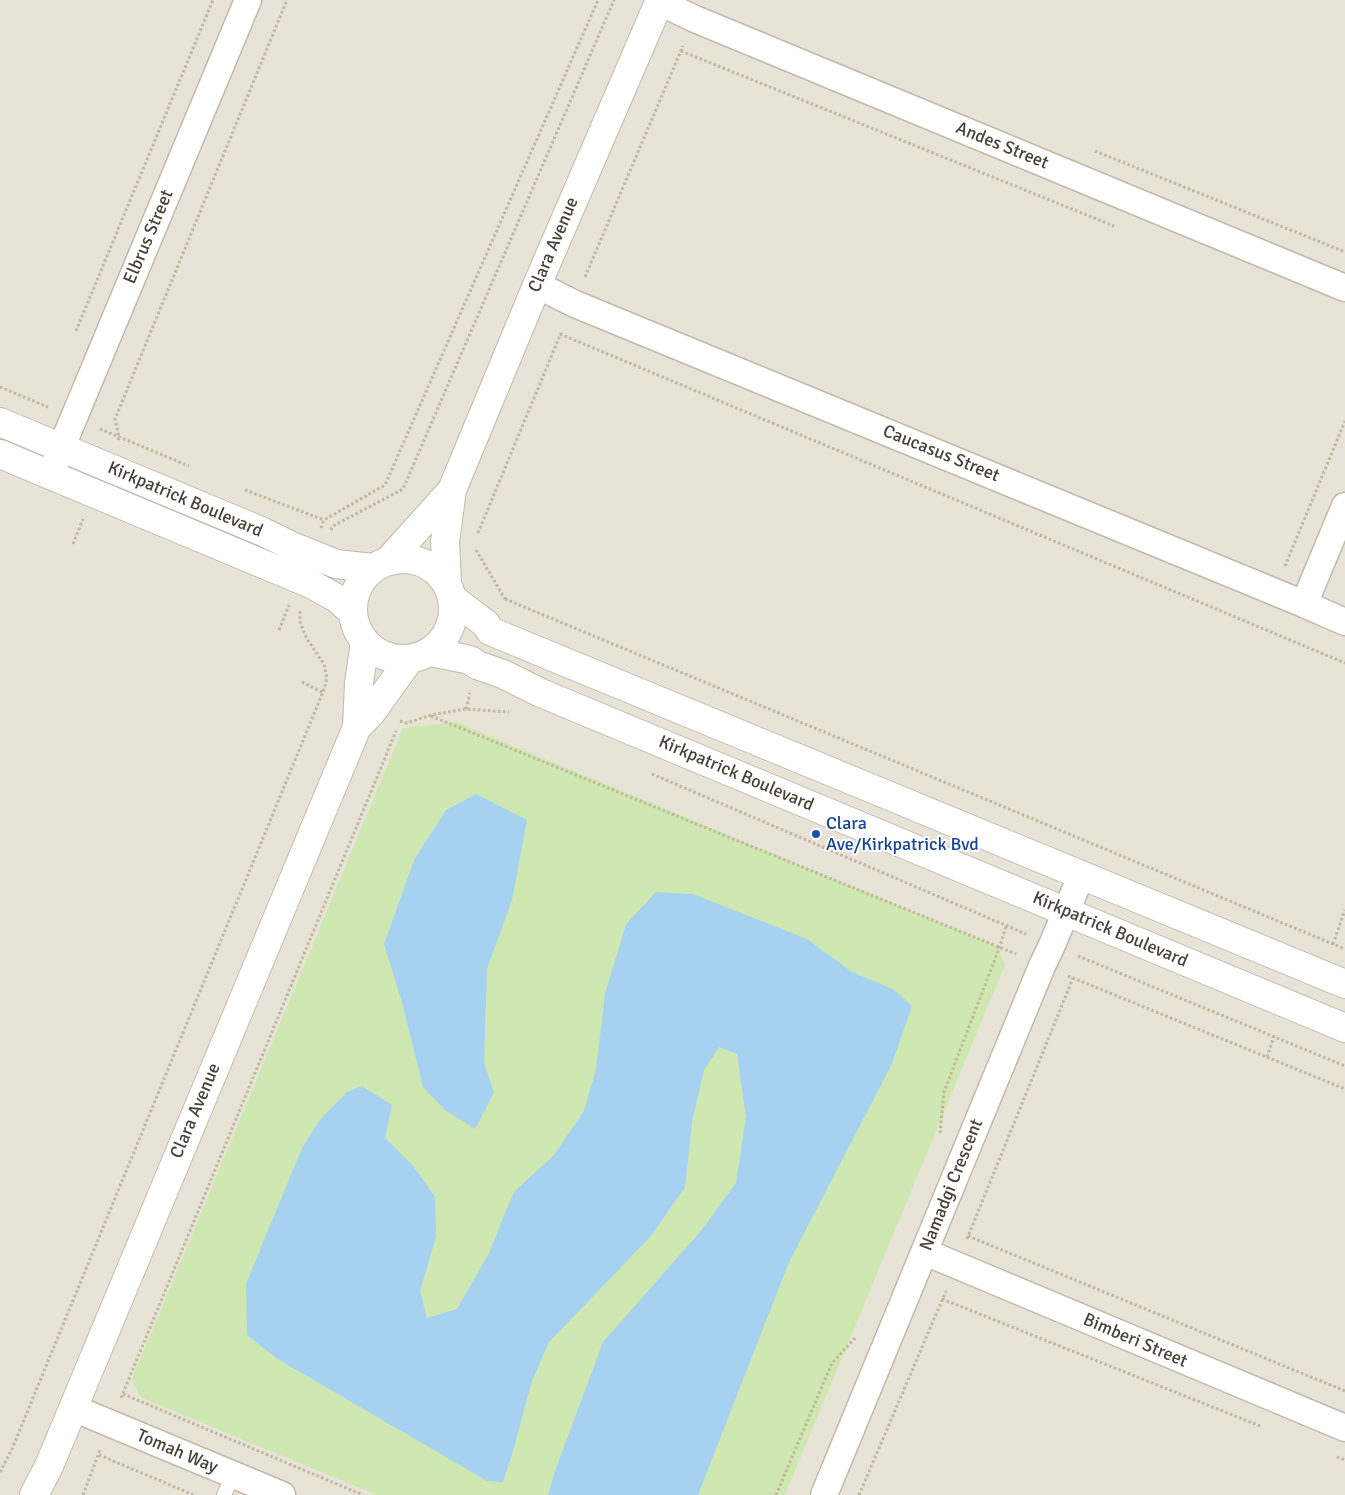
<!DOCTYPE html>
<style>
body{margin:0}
canvas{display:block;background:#f4f1e9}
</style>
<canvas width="1345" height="1495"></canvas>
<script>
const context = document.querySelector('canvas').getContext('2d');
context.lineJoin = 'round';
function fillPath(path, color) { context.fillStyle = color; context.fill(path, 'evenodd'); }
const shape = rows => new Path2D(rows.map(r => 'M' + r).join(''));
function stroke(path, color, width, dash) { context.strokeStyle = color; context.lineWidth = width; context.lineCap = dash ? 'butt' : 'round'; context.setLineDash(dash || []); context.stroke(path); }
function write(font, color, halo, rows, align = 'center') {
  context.font = font + ' Signika,sans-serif'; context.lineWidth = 4; context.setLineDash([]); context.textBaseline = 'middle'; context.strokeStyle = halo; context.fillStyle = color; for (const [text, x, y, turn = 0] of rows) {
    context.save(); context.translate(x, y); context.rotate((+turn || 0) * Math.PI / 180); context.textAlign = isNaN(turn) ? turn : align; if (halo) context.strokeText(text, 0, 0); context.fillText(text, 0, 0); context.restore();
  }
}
const residential = shape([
 [0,0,1345,0,1345,1495,0,1495]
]);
const green = shape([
 [456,722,998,947,1005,965,785,1495,377,1495,140,1397,132,1379,403,728]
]);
const water = shape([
 [476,794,527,820,512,900,487,969,484,1062,494,1093,475,1129,445,1110,423,1087,401,999,384,944,414,860,446,810],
 [656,892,693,894,807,939,852,972,893,989,912,1006,892,1064,789,1262,698,1495,548,1495,555,1471,603,1342,700,1232,736,1183,746,1117,737,1054,719,1047,704,1070,692,1122,685,1187,651,1236,549,1342,532,1381,513,1451,503,1482,487,1481,276,1358,247,1335,246,1284,302,1148,320,1120,347,1092,362,1086,392,1105,385,1138,414,1167,435,1197,436,1237,420,1291,427,1318,457,1309,488,1255,514,1192,554,1155,584,1111,596,1069,605,994,626,924]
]);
const path = shape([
 [681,51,1114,226],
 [1095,151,1345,252],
 [585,277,683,46],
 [76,331,213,0],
 [560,334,1345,663],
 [0,387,48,407],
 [100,429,189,466],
 [118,440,119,437,115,419,287,0],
 [245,490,324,520],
 [321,528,324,520,385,485,598,0],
 [331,530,333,526,403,489,614,0],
 [478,533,561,333],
 [73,544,83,519],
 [476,550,505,599,504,601],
 [1285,566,1345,421],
 [505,599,1345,949],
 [279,630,289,605],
 [302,682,324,693],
 [466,709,470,693],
 [431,716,1016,954],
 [400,721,407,723,431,715,466,709,509,712],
 [652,774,1026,934],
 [1333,944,1345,910],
 [1078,956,1345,1066],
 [1068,976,1345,1089],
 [1267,1057,1274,1036],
 [940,1133,944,1092,1000,946,1006,926],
 [968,1236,1345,1391],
 [967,1239,1073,978],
 [942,1299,1260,1426],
 [123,1394,363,1495],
 [121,1398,396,731],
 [99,1455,194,1495],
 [1337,1457,1345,1460],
 [0,1472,12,1449,323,692,327,678,324,664,307,639,300,622,300,611],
 [83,1495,100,1450],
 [776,1495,832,1363,856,1337],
 [859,1495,946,1291]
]);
const service = shape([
 [224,1495,233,1475]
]);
const minor = shape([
 [659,2,695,19,1345,288],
 [537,285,575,304,1304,604,1345,622],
 [50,475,248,0],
 [1304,604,1345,506],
 [925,1252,1345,1428],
 [73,1408,282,1495],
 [824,1495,1042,966,1052,945,1081,876]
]);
const tertiary = shape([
 [0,422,261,531,294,547,336,564,373,568],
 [0,454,311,584,338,599,352,612],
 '353 609a50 50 0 1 1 100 0a50 50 0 1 1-100 0Z',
 [388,561,452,490],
 [447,583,445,541,452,490,537,285,660,0],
 [453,599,486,624,490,631,1345,984],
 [431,652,470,660,477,665,503,674,541,693,1345,1028],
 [357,727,371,713,409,660],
 [34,1495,49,1466,357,727,359,683,365,642]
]);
const markers = [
 [816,834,5,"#1a4fb4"]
];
const streetNames = [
 ["Andes Street",1002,146,22],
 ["Elbrus Street",149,237,-67],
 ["Clara Avenue",554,245,-67],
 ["Caucasus Street",941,454,22],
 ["Kirkpatrick Boulevard",185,500,23],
 ["Kirkpatrick Boulevard",736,774,23],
 ["Kirkpatrick Boulevard",1110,930,23],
 ["Clara Avenue",196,1111,-67],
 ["Namadgi Crescent",952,1185,-68],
 ["Bimberi Street",1135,1341,23],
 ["Tomah Way",177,1452,23]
];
const transitNames = [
 ["Clara",826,824],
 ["Ave/Kirkpatrick Bvd",826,845]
];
fillPath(residential, '#e8e3d7');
fillPath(green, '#cfe8b2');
fillPath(water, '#a6d1f0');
stroke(service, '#c0b9ab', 16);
stroke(minor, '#c0b9ab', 29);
stroke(tertiary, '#c0b9ab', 30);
stroke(path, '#c1b59c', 3, [2.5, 2.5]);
stroke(service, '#fff', 14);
stroke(minor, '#fff', 26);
stroke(tertiary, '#fff', 28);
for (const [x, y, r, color] of markers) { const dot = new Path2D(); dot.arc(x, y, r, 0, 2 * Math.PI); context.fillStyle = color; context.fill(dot); stroke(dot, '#fff', 2); }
write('18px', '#484137', '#fff', streetNames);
write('18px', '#164399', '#fff', transitNames, 'left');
</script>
